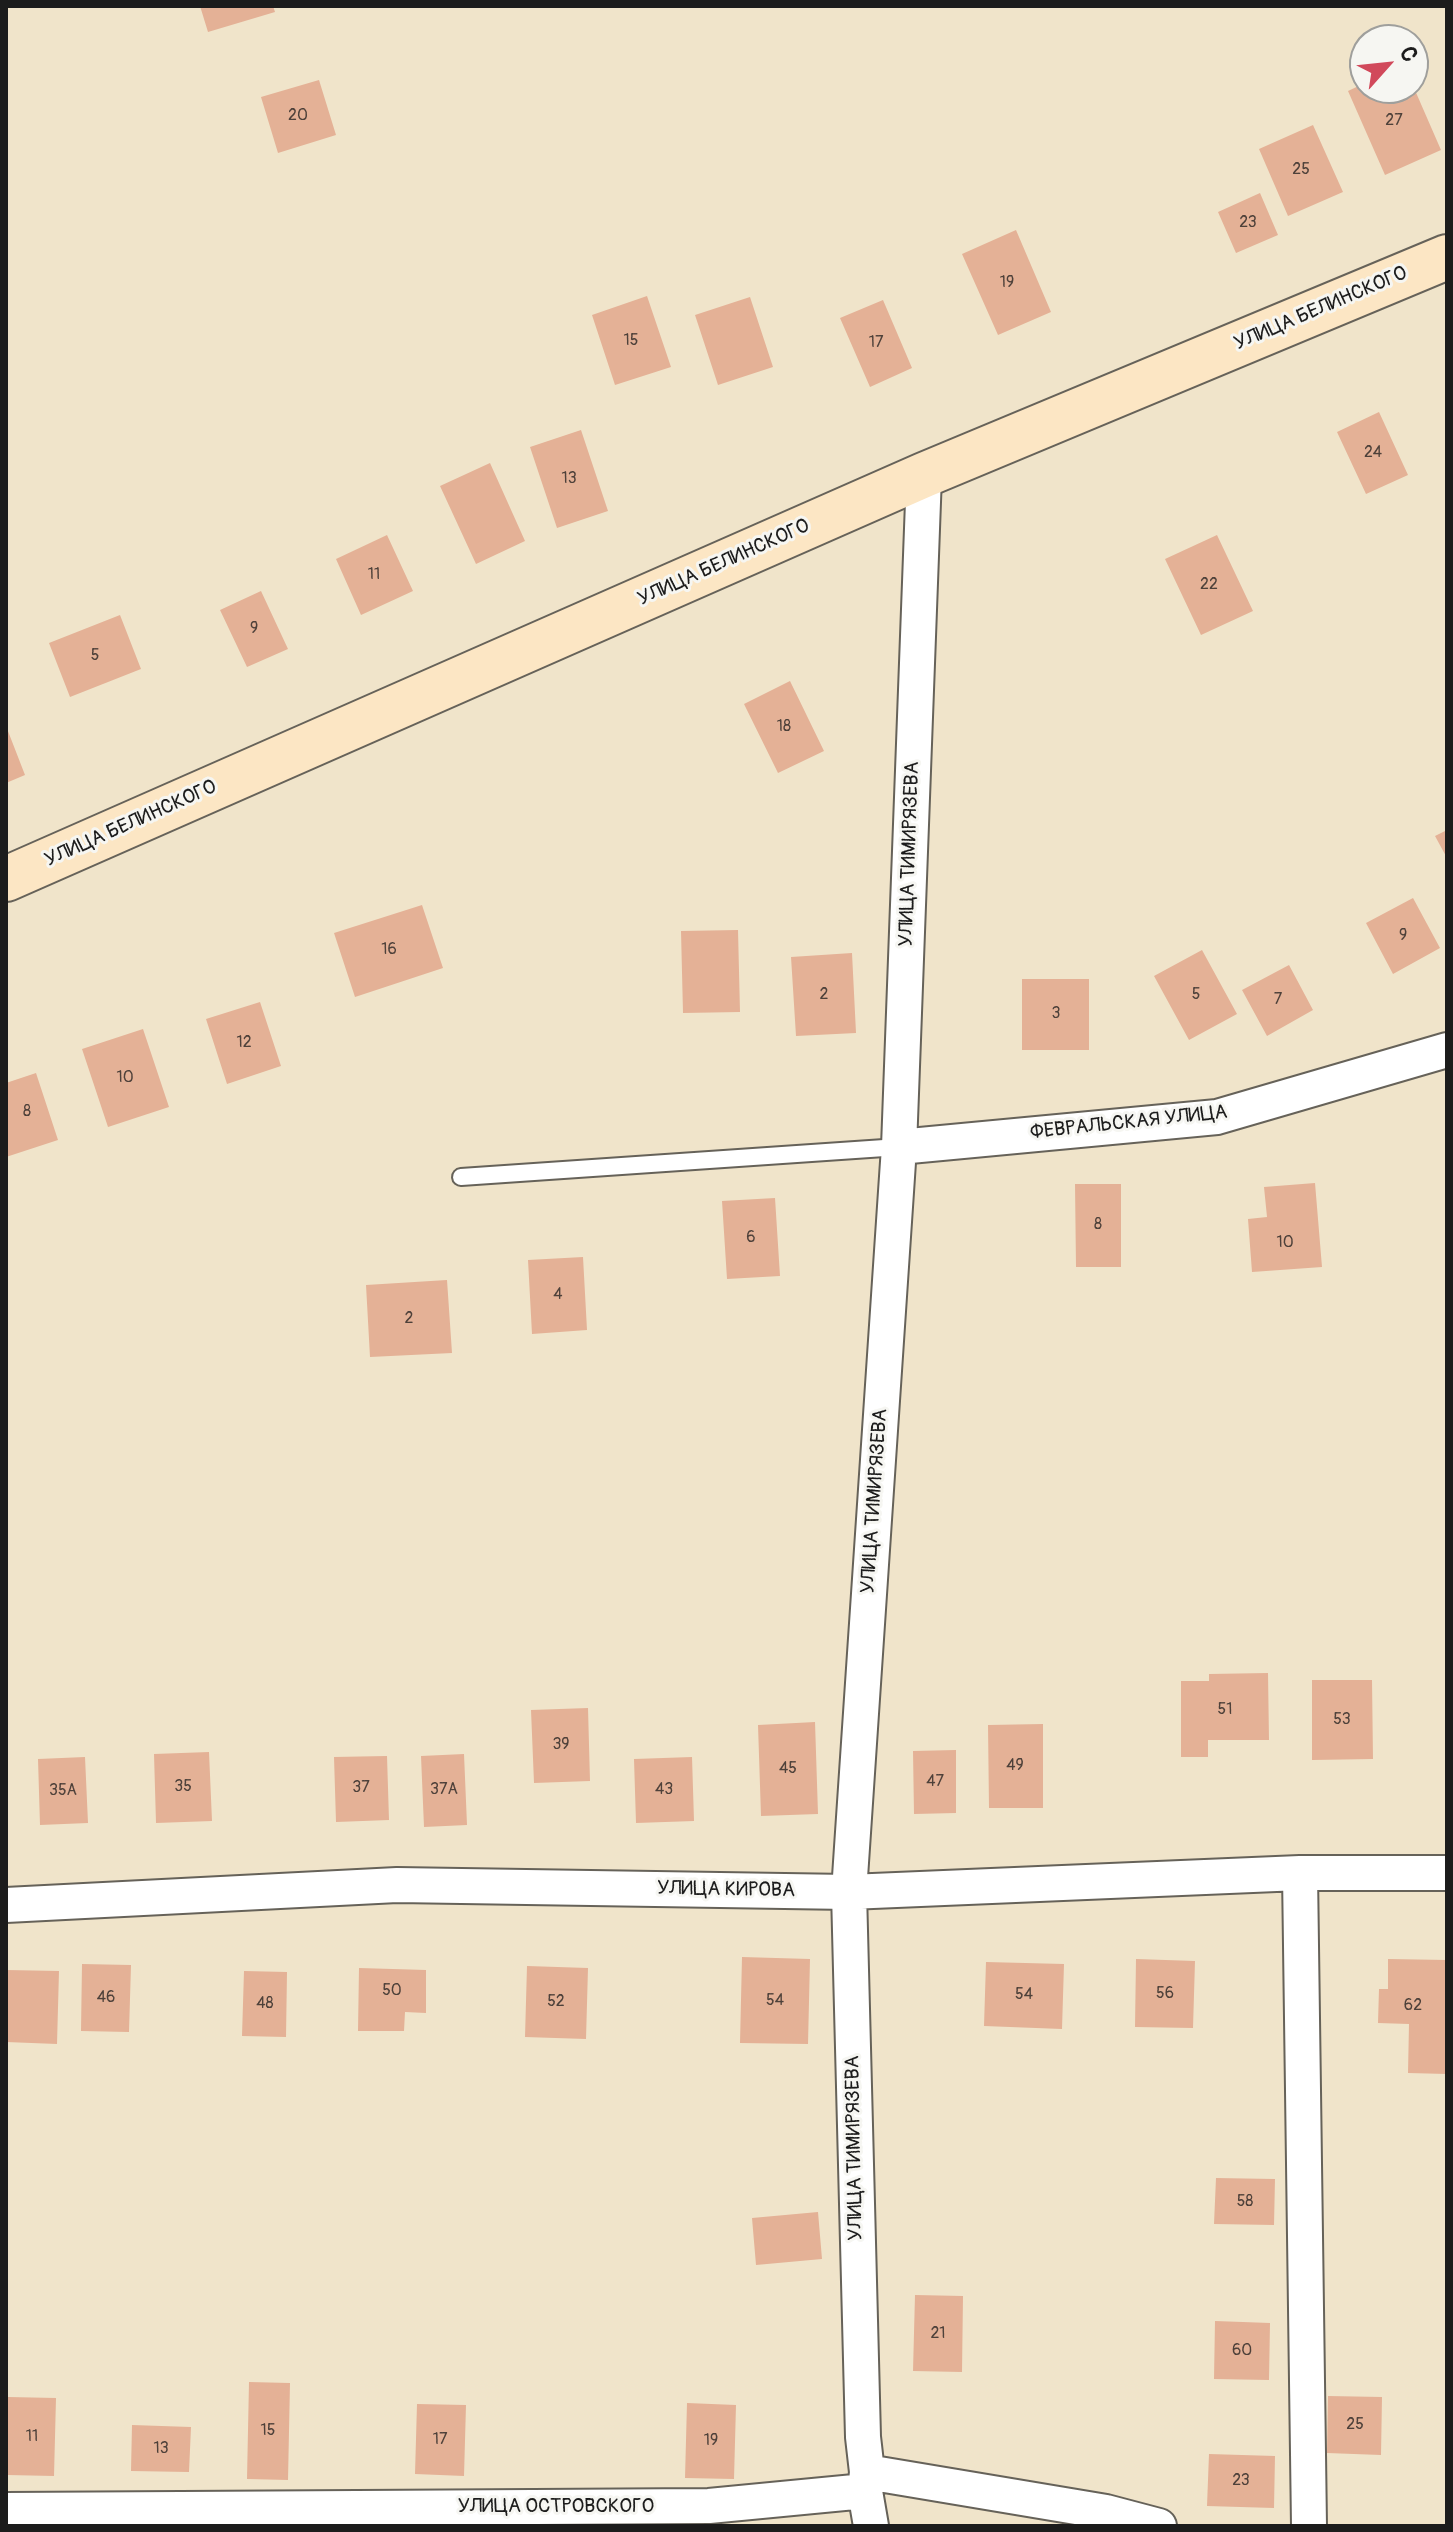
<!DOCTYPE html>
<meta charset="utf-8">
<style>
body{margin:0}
#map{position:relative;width:1453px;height:2532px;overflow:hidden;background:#f0e4ca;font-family:Pangolin,sans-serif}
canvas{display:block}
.frame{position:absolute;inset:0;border:8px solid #1c1c1c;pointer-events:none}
.north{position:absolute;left:1349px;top:24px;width:80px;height:80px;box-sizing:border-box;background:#f6f6f2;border:2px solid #9f9f9c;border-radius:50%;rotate:63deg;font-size:22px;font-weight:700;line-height:32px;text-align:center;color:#1c1c1c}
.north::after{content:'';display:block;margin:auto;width:28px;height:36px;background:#d1495b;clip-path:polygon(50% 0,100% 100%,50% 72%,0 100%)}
</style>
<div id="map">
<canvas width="1453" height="2532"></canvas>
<div class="frame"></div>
<div class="north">С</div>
</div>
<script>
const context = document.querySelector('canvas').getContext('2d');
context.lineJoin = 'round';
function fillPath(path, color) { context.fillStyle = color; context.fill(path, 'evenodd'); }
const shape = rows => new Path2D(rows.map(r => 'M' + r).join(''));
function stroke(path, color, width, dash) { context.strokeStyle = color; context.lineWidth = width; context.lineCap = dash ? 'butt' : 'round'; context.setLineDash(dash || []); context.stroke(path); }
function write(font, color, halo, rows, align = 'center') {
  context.font = font + ' Pangolin,sans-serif'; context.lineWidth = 6; context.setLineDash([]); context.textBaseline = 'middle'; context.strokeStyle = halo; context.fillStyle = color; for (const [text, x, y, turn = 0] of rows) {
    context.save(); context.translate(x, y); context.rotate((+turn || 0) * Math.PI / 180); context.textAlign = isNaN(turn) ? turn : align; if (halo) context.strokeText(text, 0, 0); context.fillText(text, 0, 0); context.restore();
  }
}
const building = shape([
 [200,6,273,6,275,12,208,32],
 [319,80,336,135,278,153,261,97],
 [1365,83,1365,88,1414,88,1441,150,1385,175,1348,91],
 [1313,125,1343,192,1288,216,1259,149],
 [1260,193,1278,235,1236,253,1218,212],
 [1016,230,1051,312,998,335,962,254],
 [647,296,671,367,615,385,592,315],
 [750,297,773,367,718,385,695,315],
 [883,300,912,368,870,387,840,318],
 [1379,412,1408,475,1366,494,1337,432],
 [581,430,608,511,557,528,530,447],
 [490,463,525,541,476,564,440,486],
 [387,535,413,591,361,615,336,559],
 [1217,535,1253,611,1201,635,1165,559],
 [261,591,288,649,247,667,220,610],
 [120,615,141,669,70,697,49,643],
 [790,681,824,751,778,773,744,704],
 [6,726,25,775,6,783],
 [1447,830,1447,858,1435,836],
 [1413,898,1440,948,1393,974,1366,923],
 [422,905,443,968,355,997,334,933],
 [738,930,740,1012,683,1013,681,931],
 [1202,950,1237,1014,1189,1040,1154,976],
 [852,953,856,1033,796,1036,791,957],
 [1289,965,1313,1010,1267,1036,1242,990],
 [1022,979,1089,979,1089,1050,1022,1050],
 [260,1002,281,1066,227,1084,206,1019],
 [143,1029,169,1107,108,1127,82,1049],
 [36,1073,58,1140,6,1157,6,1083],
 [1315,1183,1322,1267,1252,1272,1248,1219,1267,1217,1264,1187],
 [1075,1184,1121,1184,1121,1267,1076,1267],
 [775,1198,780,1276,727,1279,722,1201],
 [583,1257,587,1330,532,1334,528,1260],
 [447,1280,452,1353,370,1357,366,1285],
 [1268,1673,1269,1740,1208,1740,1208,1757,1181,1757,1181,1681,1209,1681,1209,1674],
 [1312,1680,1372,1680,1373,1759,1312,1760],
 [588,1708,590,1781,534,1783,531,1710],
 [815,1722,818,1814,761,1816,758,1725],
 [1043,1724,1043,1808,989,1808,988,1725],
 [956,1750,956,1813,914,1814,913,1751],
 [209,1752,212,1821,156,1823,154,1754],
 [464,1754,467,1825,424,1827,421,1756],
 [387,1756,389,1820,336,1822,334,1757],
 [85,1757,88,1823,40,1825,38,1759],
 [692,1757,694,1821,636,1823,634,1759],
 [742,1957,810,1959,808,2044,740,2043],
 [1136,1959,1195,1961,1193,2028,1135,2027],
 [1388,1959,1447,1960,1447,2074,1408,2073,1409,2024,1378,2023,1379,1989,1388,1989],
 [986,1962,1064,1964,1062,2029,984,2026],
 [82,1964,131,1965,129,2032,81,2031],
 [527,1966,588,1968,586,2039,525,2037],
 [359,1968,426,1970,426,2013,405,2012,404,2031,358,2031],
 [6,1970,59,1971,57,2044,6,2042],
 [244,1971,287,1972,286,2037,242,2036],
 [1216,2178,1275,2179,1274,2225,1214,2224],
 [818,2212,822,2259,756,2265,752,2218],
 [915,2295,963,2296,962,2372,913,2371],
 [1215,2321,1270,2323,1269,2380,1214,2379],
 [249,2382,290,2383,288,2480,247,2479],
 [1328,2396,1382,2397,1381,2455,1327,2453],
 [8,2397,56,2398,54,2476,7,2475],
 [687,2403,736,2405,734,2479,685,2478],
 [417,2404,466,2405,464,2476,415,2474],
 [132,2425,191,2427,189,2472,131,2471],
 [1209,2454,1275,2456,1274,2508,1207,2506]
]);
const lane = shape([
 [461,1177,899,1147]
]);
const street = shape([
 [899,1147,1217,1117,1447,1050],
 [1300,1873,1309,2526],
 [6,1905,397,1885,849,1892,1300,1873,1447,1873],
 [867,2472,1106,2512,1159,2526],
 [6,2510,709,2506,865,2491],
 [871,2526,865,2491,867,2472,863,2437,849,1892,899,1147,924,475]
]);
const secondary = shape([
 [6,879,924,475,1447,257]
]);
const numberNames = [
 ["20",298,116],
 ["27",1394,121],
 ["25",1301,170],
 ["23",1248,223],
 ["19",1007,283],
 ["15",631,341],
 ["17",876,343],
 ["24",1373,453],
 ["13",569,479],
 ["11",374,575],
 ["22",1209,585],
 ["9",254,629],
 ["5",95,656],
 ["18",784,727],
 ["9",1403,936],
 ["16",389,950],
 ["2",824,995],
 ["5",1196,995],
 ["7",1278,1000],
 ["3",1056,1014],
 ["12",244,1043],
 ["10",125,1078],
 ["8",27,1112],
 ["8",1098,1225],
 ["6",751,1238],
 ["10",1285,1243],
 ["4",558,1295],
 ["2",409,1319],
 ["51",1225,1710],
 ["53",1342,1720],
 ["39",561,1745],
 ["49",1015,1766],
 ["45",788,1769],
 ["47",935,1782],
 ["35",183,1787],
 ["37",361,1788],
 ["37А",444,1790],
 ["43",664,1790],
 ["35А",63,1791],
 ["50",392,1991],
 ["56",1165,1994],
 ["54",1024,1995],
 ["46",106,1998],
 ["54",775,2001],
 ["52",556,2002],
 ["48",265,2004],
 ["62",1413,2006],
 ["58",1245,2202],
 ["21",938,2334],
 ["60",1242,2351],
 ["25",1355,2425],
 ["15",268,2431],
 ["11",32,2437],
 ["17",440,2440],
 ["19",711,2441],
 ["13",161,2449],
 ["23",1241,2481]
];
const streetNames = [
 ["УЛИЦА БЕЛИНСКОГО",1321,309,-23],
 ["УЛИЦА БЕЛИНСКОГО",724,563,-24],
 ["УЛИЦА БЕЛИНСКОГО",131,824,-24],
 ["УЛИЦА ТИМИРЯЗЕВА",910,854,-88],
 ["ФЕВРАЛЬСКАЯ УЛИЦА",1129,1123,-6],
 ["УЛИЦА ТИМИРЯЗЕВА",875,1501,-86],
 ["УЛИЦА КИРОВА",726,1890,1],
 ["УЛИЦА ТИМИРЯЗЕВА",855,2148,-91],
 ["УЛИЦА ОСТРОВСКОГО",556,2507]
];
fillPath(building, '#e4b196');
stroke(lane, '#666259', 20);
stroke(street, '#666259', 38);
stroke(secondary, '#666259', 48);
stroke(lane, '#fff', 16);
stroke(street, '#fff', 34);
stroke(secondary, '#fce6c4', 44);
write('16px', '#4e413a', null, numberNames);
write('20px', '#1c1c1c', '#f6f6f2', streetNames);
</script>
